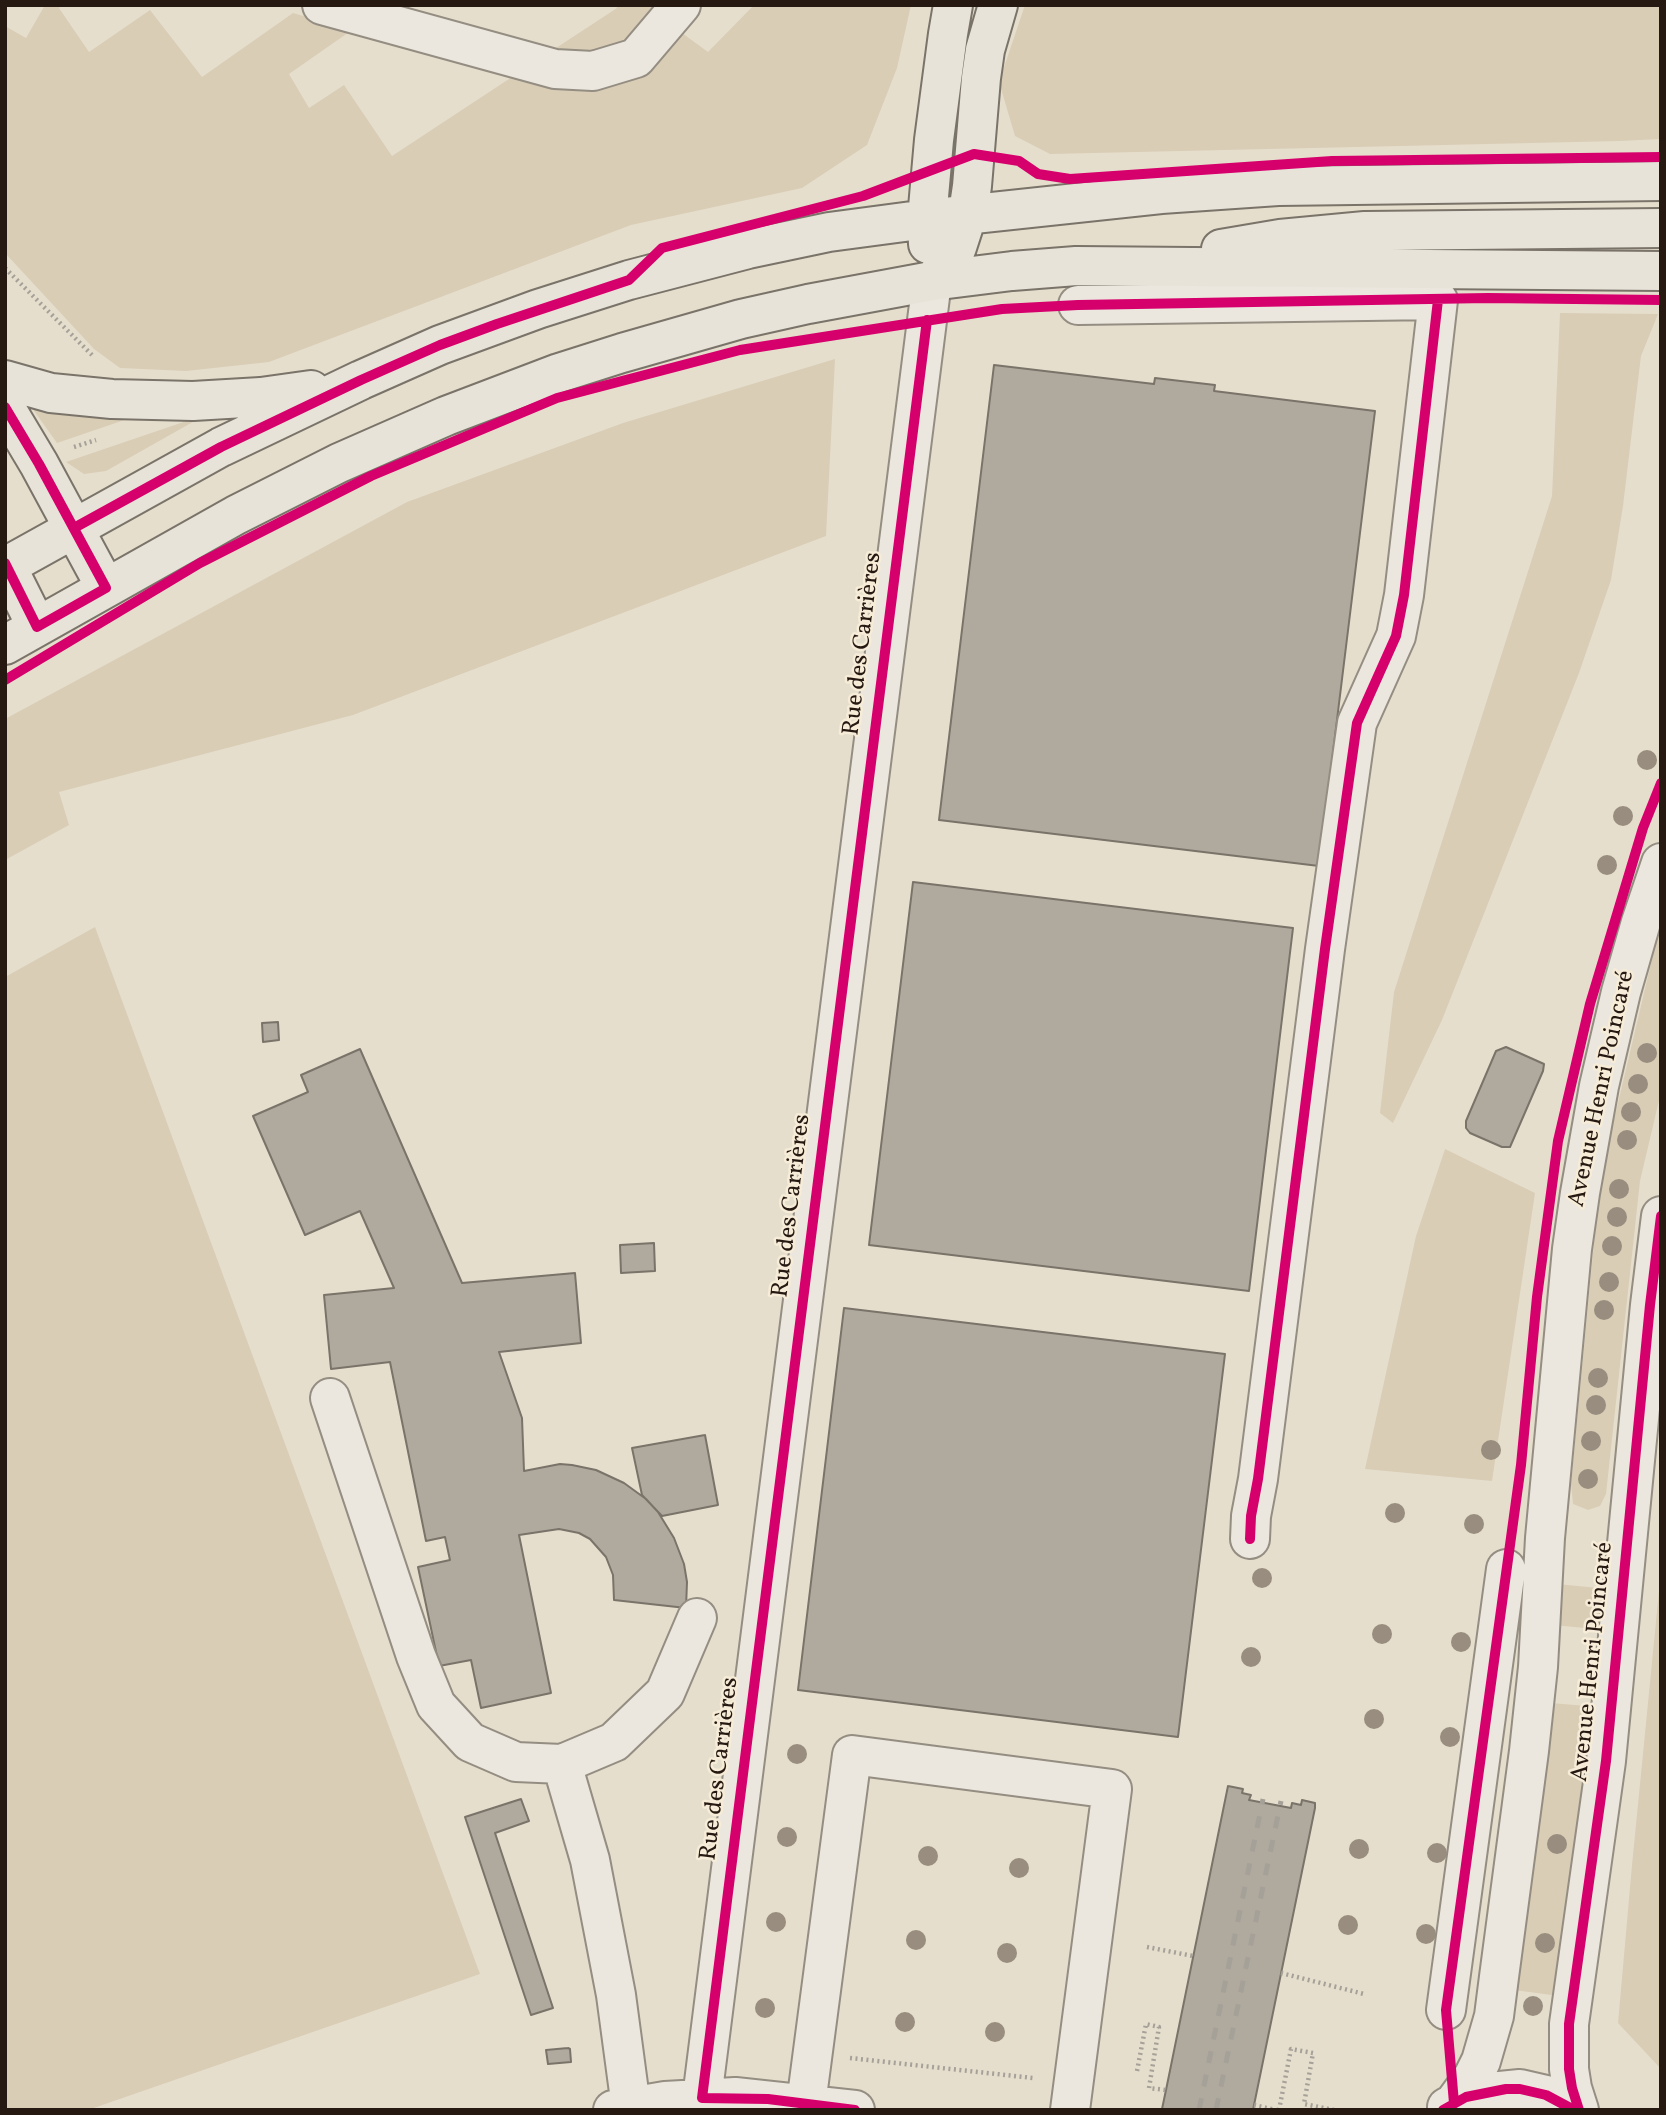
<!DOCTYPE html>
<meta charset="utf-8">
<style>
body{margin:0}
#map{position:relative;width:1666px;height:2115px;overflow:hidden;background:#e6decc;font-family:Vollkorn,serif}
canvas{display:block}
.frame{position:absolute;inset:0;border:7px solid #251912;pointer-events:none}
</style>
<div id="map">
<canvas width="1666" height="2115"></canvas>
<div class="frame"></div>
</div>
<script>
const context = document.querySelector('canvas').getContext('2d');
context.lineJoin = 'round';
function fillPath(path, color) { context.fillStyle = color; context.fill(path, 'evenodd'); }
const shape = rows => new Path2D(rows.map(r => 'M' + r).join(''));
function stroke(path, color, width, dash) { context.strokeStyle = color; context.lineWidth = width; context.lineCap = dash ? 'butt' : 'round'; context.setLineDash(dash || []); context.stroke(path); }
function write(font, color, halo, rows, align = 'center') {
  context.font = font + ' Vollkorn,serif'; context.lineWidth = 5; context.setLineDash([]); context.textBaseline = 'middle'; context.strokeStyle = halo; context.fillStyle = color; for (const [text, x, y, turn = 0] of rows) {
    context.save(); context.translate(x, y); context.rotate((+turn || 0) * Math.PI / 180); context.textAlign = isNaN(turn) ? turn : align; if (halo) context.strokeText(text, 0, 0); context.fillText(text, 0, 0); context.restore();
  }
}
const green = shape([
 [45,5,62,5,59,8,89,52,150,10,202,77,293,13,352,30,289,74,309,108,344,85,392,156,518,73,678,30,708,52,754,5,911,5,897,68,867,145,802,188,631,225,269,362,186,371,120,368,94,349,5,253,5,26,26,38],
 [616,5,658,5,623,42,603,50,578,53,556,48,617,8],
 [1025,5,1661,5,1661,139,1620,141,1050,154,1015,136,999,82],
 [1560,313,1658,314,1641,356,1623,506,1611,580,1579,673,1442,1020,1393,1123,1380,1113,1394,992,1552,496],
 [835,359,826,536,353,715,59,792,69,825,5,860,5,719,407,502,623,423],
 [27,401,139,415,57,443],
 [207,414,106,471,84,474,66,462],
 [1661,921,1661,1092,1640,1181,1606,1494,1600,1506,1588,1510,1573,1504,1571,1484,1600,1179],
 [95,927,480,1974,88,2110,5,2110,5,977],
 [1445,1149,1535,1193,1492,1481,1365,1469,1416,1236],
 [1557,1584,1609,1589,1605,1630,1554,1625],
 [1661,1590,1661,2069,1618,2023,1632,1865,1659,1591],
 [1551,1703,1599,1707,1559,1996,1514,1990]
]);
const building = shape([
 [994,365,1154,384,1155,378,1215,385,1214,391,1375,411,1319,866,939,820,994,365],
 [913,882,1293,928,1249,1291,869,1245,913,882],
 [278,1022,279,1040,263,1042,262,1023,278,1022],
 [1506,1047,1544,1064,1543,1071,1510,1147,1502,1147,1470,1133,1466,1128,1466,1121,1496,1051,1506,1047],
 [360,1049,462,1283,575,1273,581,1343,499,1352,522,1418,524,1471,560,1464,572,1465,596,1470,624,1483,646,1499,658,1512,674,1538,684,1564,687,1582,686,1608,614,1600,613,1575,606,1557,590,1539,579,1533,559,1529,519,1535,551,1693,481,1708,471,1660,439,1666,418,1567,450,1560,445,1537,426,1541,390,1362,331,1369,324,1295,394,1288,360,1211,305,1235,253,1116,308,1092,301,1075,360,1049],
 [654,1243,655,1271,621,1273,620,1245,654,1243],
 [844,1308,1225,1354,1178,1737,798,1690,844,1308],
 [705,1435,718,1505,662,1516,642,1495,632,1448,705,1435],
 [1228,1786,1243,1789,1242,1793,1251,1795,1249,1800,1291,1808,1292,1803,1301,1805,1302,1800,1315,1803,1315,1808,1253,2110,1165,2110,1162,2109,1166,2090,1228,1786],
 [521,1799,529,1821,495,1833,553,2008,531,2015,465,1817,521,1799],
 [568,2048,570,2049,571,2062,548,2064,546,2050,568,2048]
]);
const path = shape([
 [5,268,94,357],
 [74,447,96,440],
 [1147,1947,1193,1956],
 [1281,1973,1364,1994],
 [850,2058,1033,2078],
 [1137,2071,1146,2024,1159,2027,1149,2088,1166,2090],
 [1254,2105,1276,2110],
 [1279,2110,1291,2049,1313,2053,1304,2104,1334,2110]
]);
const minor = shape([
 [322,5,555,69,593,71,636,58,681,5],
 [1078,305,1438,300,1404,595,1396,636,1357,723,1325,949,1258,1479,1251,1516,1250,1539],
 [330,1398,416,1656,436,1705,470,1742,516,1762,562,1764],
 [1446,2010,1506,1569],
 [702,2098,932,281],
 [1454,2103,1473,2077,1481,2061,1494,2016,1499,1977,1529,1751,1538,1667,1545,1538,1572,1249,1580,1193,1599,1086,1621,992,1641,922,1661,863],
 [806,2104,852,1755,1112,1789,1070,2110],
 [631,2107,616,1995,590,1860,562,1764,614,1742,665,1693,697,1618],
 [1447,2107,1466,2097,1480,2093,1520,2089,1546,2095,1574,2110],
 [613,2110,665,2101,735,2097,855,2110],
 [1579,2110,1572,2088,1569,2069,1569,2024,1606,1761,1650,1305,1661,1216]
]);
const major = shape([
 [928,244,927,219,934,140,948,34,953,5],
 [1221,249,1280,239,1365,231,1661,228],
 [932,281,948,264,957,247,968,213,972,186,981,78,985,50,998,5],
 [5,380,51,393,112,399,193,401,261,397,311,390],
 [5,407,39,464,106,588],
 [5,563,37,627],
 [5,567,221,447,361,380,440,345,538,309,629,280,748,249,829,232,927,219,1161,194,1278,186,1661,181],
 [5,645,236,515,339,463,446,416,559,373,622,353,741,319,808,304,932,281,1012,271,1076,266,1661,271]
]);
const rail = shape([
 [1199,2110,1263,1799],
 [1216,2110,1281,1801]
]);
const cycleway = shape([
 [5,407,39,464,106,588,37,627,5,563],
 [74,528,221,447,361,380,440,345,497,324,629,280,662,248,863,196,974,154,1019,161,1038,174,1070,179,1332,161,1661,157],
 [5,680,200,563,371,476,557,398,740,350,1002,309,1078,305,1488,298,1661,300],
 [1250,1539,1251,1516,1258,1479,1325,949,1357,723,1396,636,1404,595,1438,300],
 [1454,2103,1446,2010,1521,1465,1537,1297,1558,1141,1590,1004,1643,828,1661,783],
 [855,2110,768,2099,702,2098,927,320],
 [1443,2110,1466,2097,1506,2089,1520,2089,1546,2095,1574,2110],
 [1579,2110,1572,2088,1569,2069,1569,2024,1606,1761,1650,1305,1661,1216]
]);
const trees = [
 [1647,760],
 [1623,816],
 [1607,865],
 [1647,1053],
 [1638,1084],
 [1631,1112],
 [1627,1140],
 [1619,1189],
 [1617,1217],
 [1612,1246],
 [1609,1282],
 [1604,1310],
 [1598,1378],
 [1596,1405],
 [1591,1441],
 [1491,1450],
 [1588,1479],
 [1395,1513],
 [1474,1524],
 [1262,1578],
 [1382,1634],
 [1461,1642],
 [1251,1657],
 [1374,1719],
 [1450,1737],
 [797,1754],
 [787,1837],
 [1557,1844],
 [1359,1849],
 [1437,1853],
 [928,1856],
 [1019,1868],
 [776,1922],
 [1348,1925],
 [1426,1934],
 [916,1940],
 [1545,1943],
 [1007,1953],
 [1533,2006],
 [765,2008],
 [905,2022],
 [995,2032]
];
const streetNames = [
 ["Rue des Carrières",864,644,-83],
 ["Avenue Henri Poincaré",1603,1089,-78],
 ["Rue des Carrières",793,1206,-83],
 ["Avenue Henri Poincaré",1594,1662,-84],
 ["Rue des Carrières",721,1769,-83]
];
fillPath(green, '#d9cdb6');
fillPath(building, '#b0aa9e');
stroke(building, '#797369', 2);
stroke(minor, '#948d82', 42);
stroke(major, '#797369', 42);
stroke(path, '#a5a199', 4.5, [2, 3.5]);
stroke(minor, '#ebe6de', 38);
stroke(major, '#e8e3d9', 38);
stroke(rail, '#a5a199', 5, [12, 12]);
stroke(cycleway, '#d6006c', 10);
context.fillStyle = '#988d7e';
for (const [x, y] of trees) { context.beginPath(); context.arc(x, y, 10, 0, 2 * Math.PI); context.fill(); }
write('24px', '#251912', '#f6ecd7', streetNames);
</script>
